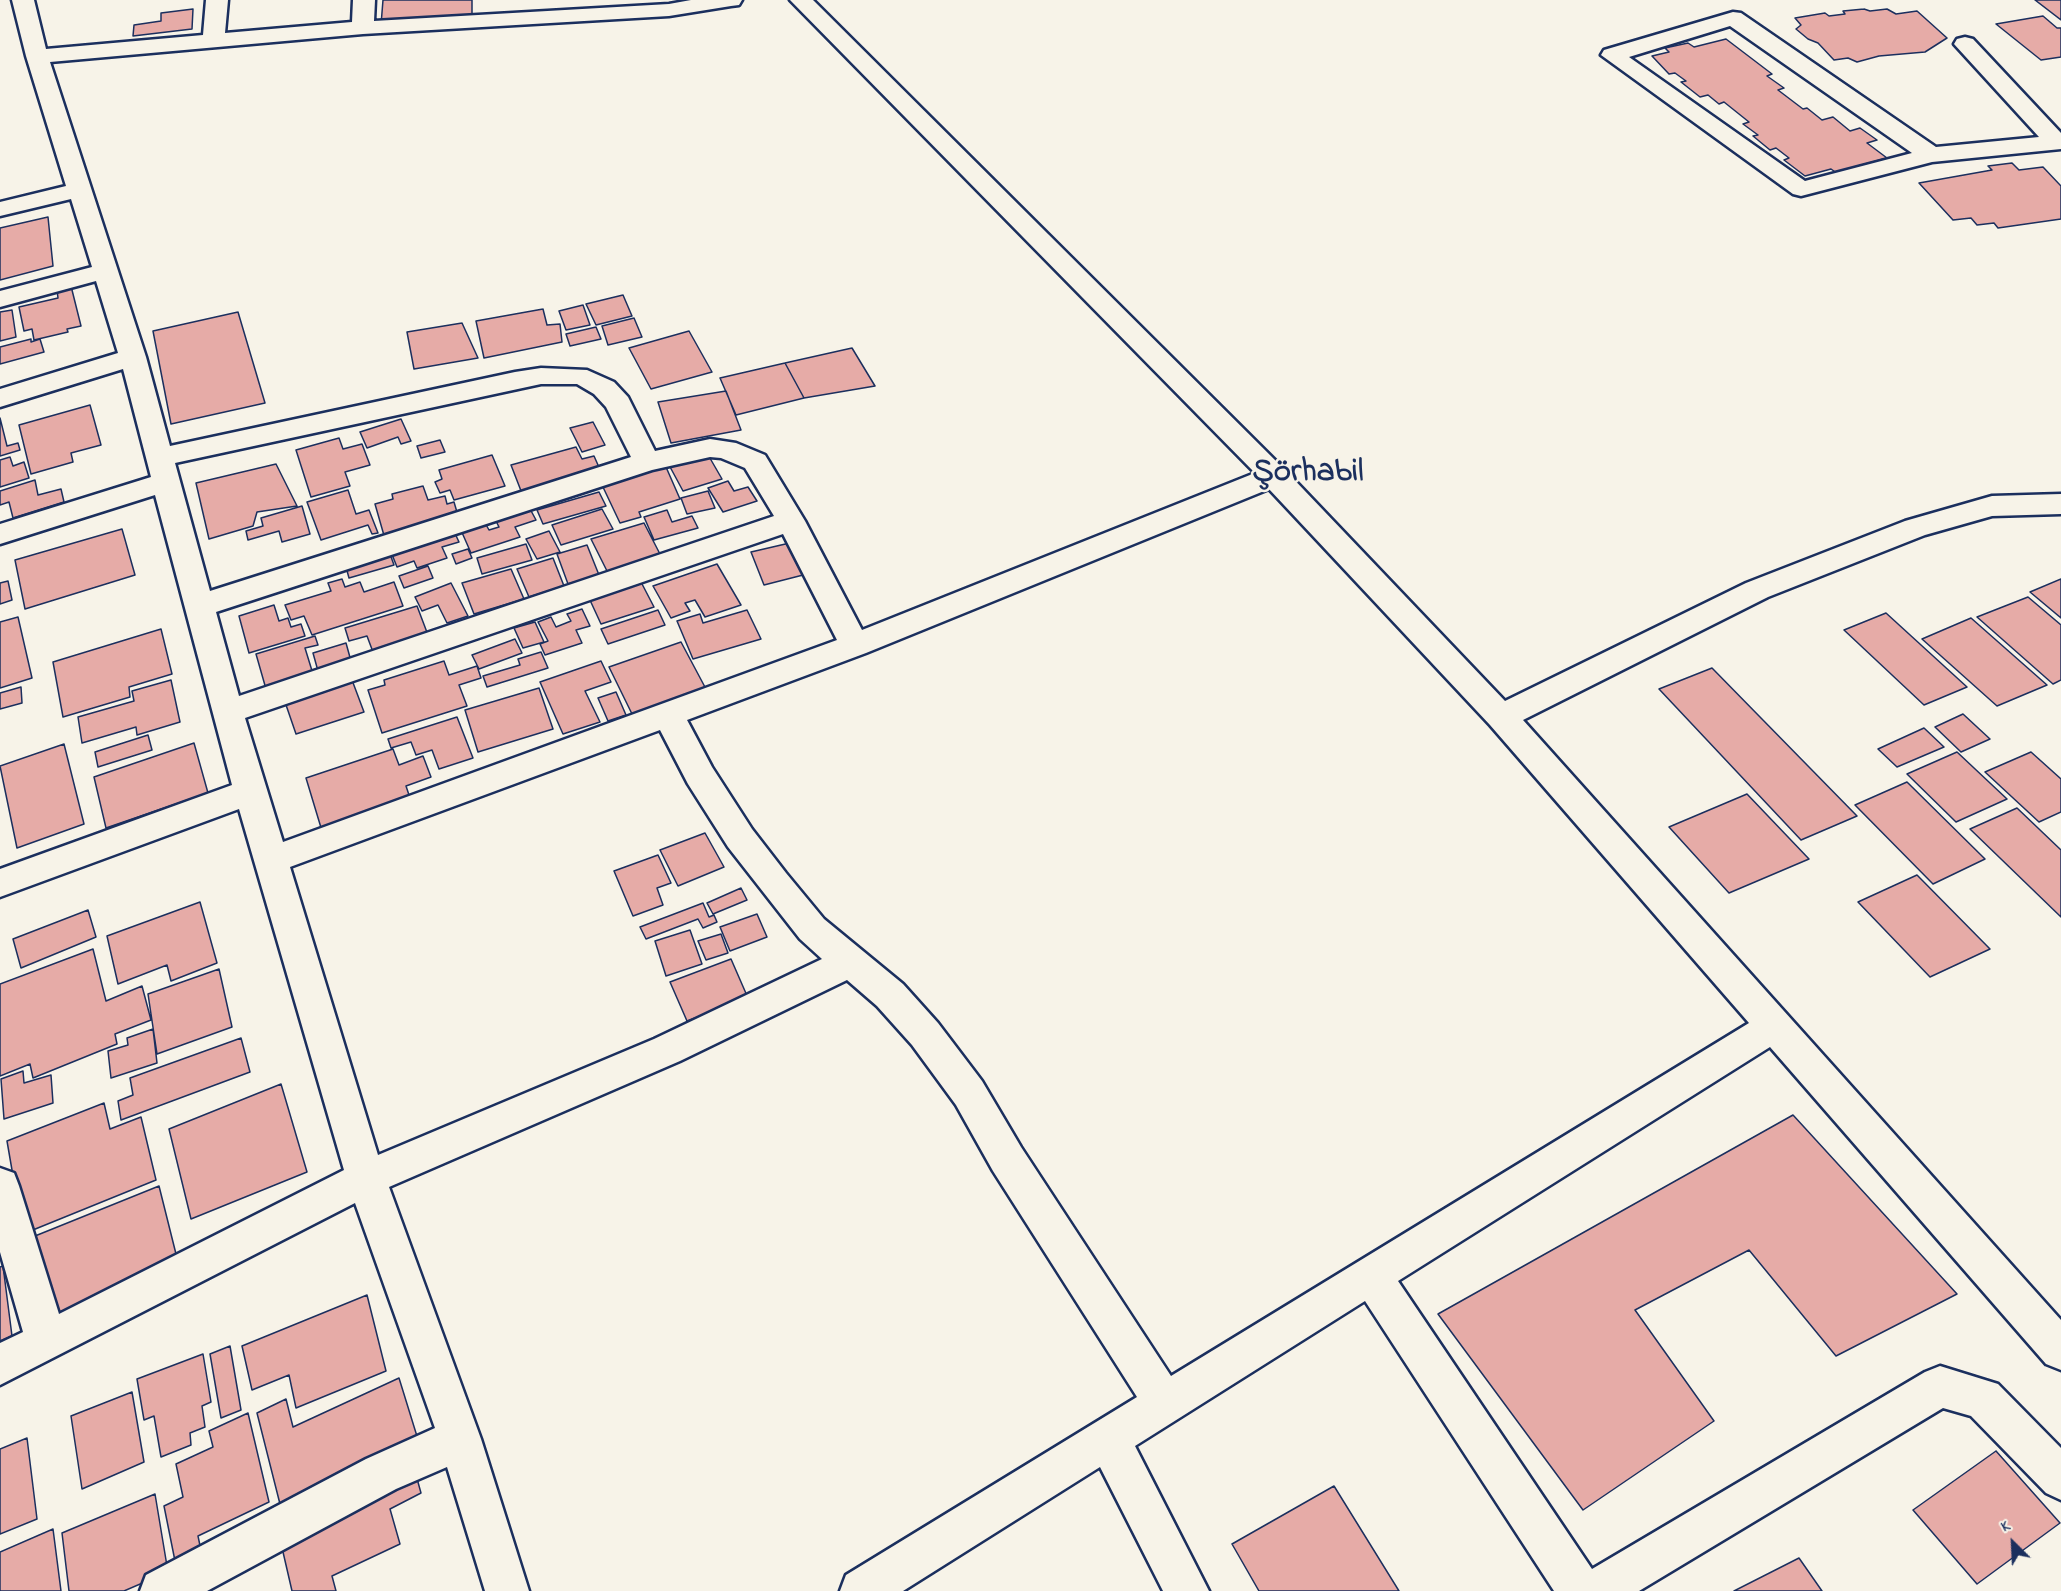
<!DOCTYPE html>
<meta charset="utf-8">
<style>
body{margin:0}
#map{position:relative;width:2061px;height:1591px;overflow:hidden;background:#f7f3e8;font-family:"Indie Flower",sans-serif}
canvas{display:block}
.north{position:absolute;left:1983px;top:1513px;width:60px;height:60px;-webkit-text-stroke:4px #f7f3e8;paint-order:stroke;rotate:336deg;font-size:16px;font-weight:700;line-height:24px;text-align:center;color:#1b2f5e}
.north::after{content:'';display:block;margin:auto;width:21px;height:27px;background:#1b2f5e;clip-path:polygon(50% 0,100% 100%,50% 72%,0 100%)}
</style>
<div id="map">
<canvas width="2061" height="1591"></canvas>
<div class="north">K</div>
</div>
<script>
const context = document.querySelector('canvas').getContext('2d');
context.lineJoin = 'round';
function fillPath(path, color) { context.fillStyle = color; context.fill(path, 'evenodd'); }
const shape = rows => new Path2D(rows.map(r => 'M' + r).join(''));
function stroke(path, color, width, dash) { context.strokeStyle = color; context.lineWidth = width; context.lineCap = dash ? 'butt' : 'round'; context.setLineDash(dash || []); context.stroke(path); }
function write(font, color, halo, rows, align = 'center') {
  context.font = font + ' "Indie Flower",sans-serif'; context.lineWidth = 5; context.setLineDash([]); context.textBaseline = 'middle'; context.strokeStyle = halo; context.fillStyle = color; for (const [text, x, y, turn = 0] of rows) {
    context.save(); context.translate(x, y); context.rotate((+turn || 0) * Math.PI / 180); context.textAlign = isNaN(turn) ? turn : align; if (halo) context.strokeText(text, 0, 0); context.fillText(text, 0, 0); context.restore();
  }
}
const building = shape([
 [383,0,472,0,472,17,381,25,383,0],
 [2035,0,2061,0,2061,20,2035,0],
 [193,9,192,29,133,36,134,25,161,21,161,13,193,9],
 [1864,9,1870,11,1887,9,1896,14,1917,11,1947,38,1925,52,1879,56,1857,62,1848,58,1834,60,1818,43,1808,39,1796,29,1801,25,1795,18,1825,13,1829,16,1845,14,1843,11,1864,9],
 [2043,16,2057,28,2061,28,2061,57,2041,60,1996,24,2043,16],
 [1726,39,1772,74,1767,76,1784,88,1778,90,1803,109,1807,108,1822,120,1833,117,1850,131,1860,128,1877,140,1867,143,1887,158,1858,166,1863,170,1841,176,1831,169,1805,176,1784,160,1789,158,1776,148,1770,150,1753,136,1758,135,1743,124,1749,122,1724,102,1719,104,1708,95,1700,97,1681,82,1686,81,1675,73,1669,74,1652,56,1669,52,1665,48,1688,43,1694,47,1726,39],
 [2012,163,2019,170,2043,167,2061,186,2061,219,1998,228,1994,223,1977,225,1971,218,1953,220,1919,183,1992,170,1988,166,2012,163],
 [48,217,53,266,0,280,0,228,48,217],
 [71,286,81,326,67,329,68,332,34,340,32,329,24,331,19,307,58,298,57,290,71,286],
 [623,295,632,316,596,325,586,304,623,295],
 [583,305,590,325,566,330,559,311,583,305],
 [543,309,547,325,560,324,562,342,484,358,476,321,543,309],
 [12,310,16,337,0,341,0,312,12,310],
 [238,312,265,403,171,424,153,331,238,312],
 [634,318,642,337,608,345,602,326,634,318],
 [462,323,478,358,414,369,407,332,462,323],
 [596,327,601,339,570,346,566,334,596,327],
 [689,331,712,372,651,389,629,348,689,331],
 [31,339,31,342,40,339,44,352,0,364,0,347,31,339],
 [852,348,875,386,804,398,785,363,852,348],
 [785,363,804,398,736,415,720,378,785,363],
 [726,391,741,430,671,443,658,402,726,391],
 [90,405,101,445,71,453,73,462,31,474,19,425,90,405],
 [0,418,7,446,18,443,20,450,0,456,0,418],
 [401,419,411,441,401,444,398,437,367,448,360,432,401,419],
 [593,422,605,445,582,452,570,428,593,422],
 [339,438,343,449,362,444,370,465,345,472,350,486,311,497,296,450,339,438],
 [440,440,445,452,421,458,417,446,440,440],
 [576,447,582,459,594,456,602,474,523,496,511,465,576,447],
 [707,453,722,479,683,491,669,465,707,453],
 [492,455,505,486,454,500,450,490,440,493,435,482,442,479,439,470,492,455],
 [10,457,13,466,24,462,29,478,0,487,0,460,10,457],
 [276,464,297,506,257,512,253,526,209,539,196,483,276,464],
 [666,467,680,499,639,512,641,517,620,523,602,485,666,467],
 [35,480,38,495,61,489,64,502,13,518,9,502,0,505,0,491,35,480],
 [728,481,734,491,748,487,757,501,723,512,708,488,728,481],
 [423,486,428,500,445,496,447,504,454,502,459,519,385,539,375,504,393,499,392,494,423,486],
 [348,490,356,514,369,510,378,533,372,534,368,525,321,540,307,502,348,490],
 [708,491,715,508,687,514,681,498,708,491],
 [599,492,606,506,543,524,537,510,599,492],
 [302,506,310,534,282,542,279,531,248,540,246,531,263,526,261,518,302,506],
 [529,507,536,520,515,527,520,537,471,553,460,528,484,521,489,530,499,527,495,519,529,507],
 [602,509,613,529,561,545,552,525,602,509],
 [667,510,672,522,692,516,698,528,654,540,644,517,667,510],
 [644,523,661,556,611,579,591,539,644,523],
 [452,527,459,542,442,547,447,558,417,568,414,561,397,567,389,547,452,527],
 [122,529,135,575,25,609,15,560,122,529],
 [549,531,560,552,537,559,526,539,549,531],
 [794,542,807,574,764,585,751,552,794,542],
 [526,544,532,560,482,574,477,558,526,544],
 [587,545,599,575,568,584,557,554,587,545],
 [468,549,472,558,456,564,452,554,468,549],
 [390,554,394,565,349,578,346,567,390,554],
 [553,558,564,586,529,597,517,569,553,558],
 [717,564,741,605,705,617,695,600,685,603,690,611,671,618,653,586,717,564],
 [428,566,433,578,404,588,399,576,428,566],
 [511,569,524,599,474,614,462,583,511,569],
 [342,579,345,587,360,582,364,592,394,582,403,606,312,635,304,616,291,620,285,605,331,591,328,583,342,579],
 [2061,579,2061,618,2030,592,2061,579],
 [8,581,12,600,0,604,0,583,8,581],
 [641,582,654,607,601,624,589,598,641,582],
 [451,583,468,616,447,623,438,605,422,611,415,597,451,583],
 [2028,597,2061,625,2061,680,2053,684,1977,617,2028,597],
 [274,605,279,621,288,618,291,627,301,624,305,636,249,653,239,616,274,605],
 [417,606,428,635,373,652,367,636,349,641,345,628,417,606],
 [582,609,590,626,576,630,582,643,545,655,540,644,548,641,538,622,551,617,556,627,571,621,567,614,582,609],
 [658,610,665,625,608,644,601,629,658,610],
 [747,610,761,639,693,659,677,621,700,614,703,623,747,610],
 [1886,613,1967,687,1924,705,1844,630,1886,613],
 [18,617,32,678,0,688,0,622,18,617],
 [1971,618,2047,685,1997,706,1922,639,1971,618],
 [535,622,544,642,523,648,514,628,535,622],
 [161,629,172,674,129,687,130,697,63,717,53,662,161,629],
 [315,636,318,645,305,648,313,674,266,689,256,654,315,636],
 [515,639,522,653,479,669,472,655,515,639],
 [681,642,706,689,633,716,609,667,681,642],
 [346,643,351,661,318,671,313,653,346,643],
 [541,652,548,668,487,687,483,676,520,665,518,659,541,652],
 [444,661,449,675,477,666,481,678,459,685,467,706,382,733,368,690,385,685,384,680,444,661],
 [601,661,611,682,585,691,600,722,563,734,540,682,601,661],
 [1712,668,1857,816,1801,840,1659,689,1712,668],
 [171,680,180,722,137,735,136,727,82,743,78,717,134,701,132,691,171,680],
 [352,680,364,712,296,734,285,702,352,680],
 [21,687,22,703,0,709,0,693,21,687],
 [539,688,553,729,478,752,465,710,539,688],
 [616,692,626,715,608,721,598,698,616,692],
 [1963,714,1990,739,1961,752,1935,727,1963,714],
 [457,717,473,758,439,769,432,750,416,755,411,742,391,748,388,739,457,717],
 [1924,728,1944,747,1897,767,1878,749,1924,728],
 [148,735,152,750,98,767,95,752,148,735],
 [194,743,208,793,106,828,94,777,194,743],
 [64,744,84,824,17,848,0,766,64,744],
 [393,749,399,765,423,756,431,777,406,786,411,801,322,831,306,778,393,749],
 [1957,752,2007,799,1956,822,1907,774,1957,752],
 [2031,752,2061,779,2061,812,2039,822,1985,772,2031,752],
 [1907,782,1985,859,1933,884,1855,805,1907,782],
 [1747,794,1809,859,1729,893,1669,827,1747,794],
 [2017,808,2061,850,2061,917,1970,829,2017,808],
 [705,833,724,867,678,886,660,850,705,833],
 [658,855,671,883,657,888,663,905,633,916,614,871,658,855],
 [1917,875,1990,949,1930,977,1858,902,1917,875],
 [741,888,747,900,713,914,707,903,741,888],
 [200,902,217,963,171,981,167,965,118,984,107,936,200,902],
 [703,903,709,917,714,915,717,922,703,928,698,919,646,939,640,927,703,903],
 [88,910,96,937,21,968,13,939,88,910],
 [757,914,767,937,730,951,720,927,757,914],
 [690,930,702,964,666,976,655,941,690,930],
 [721,934,728,953,706,960,698,941,721,934],
 [93,949,106,1001,142,986,151,1020,115,1034,117,1044,33,1078,30,1064,0,1076,0,984,93,949],
 [731,959,748,998,687,1021,670,982,731,959],
 [219,969,232,1027,157,1054,148,994,219,969],
 [153,1029,157,1063,111,1078,108,1051,128,1045,127,1038,153,1029],
 [241,1038,250,1072,121,1120,118,1101,133,1095,130,1078,241,1038],
 [23,1071,24,1083,51,1075,53,1103,4,1119,1,1079,23,1071],
 [281,1084,307,1172,191,1219,169,1129,281,1084],
 [104,1103,110,1129,141,1117,156,1180,23,1234,7,1141,104,1103],
 [1793,1115,1957,1294,1836,1356,1749,1250,1635,1310,1714,1421,1583,1510,1438,1314,1793,1115],
 [159,1186,179,1266,52,1320,35,1236,159,1186],
 [3,1266,12,1336,0,1341,0,1267,3,1266],
 [367,1295,386,1371,296,1408,289,1375,252,1390,242,1346,367,1295],
 [230,1346,241,1410,221,1418,210,1354,230,1346],
 [203,1354,211,1402,202,1406,205,1427,190,1433,191,1445,161,1457,154,1416,144,1420,137,1379,203,1354],
 [399,1378,420,1446,282,1512,257,1413,286,1399,293,1427,399,1378],
 [132,1392,144,1462,82,1489,71,1416,132,1392],
 [248,1413,269,1502,198,1536,203,1560,177,1571,164,1506,183,1497,176,1464,213,1447,209,1431,248,1413],
 [27,1438,37,1519,0,1534,0,1449,27,1438],
 [1996,1451,2060,1523,1977,1584,1913,1510,1996,1451],
 [416,1475,421,1493,390,1509,400,1544,332,1576,336,1591,292,1591,280,1539,416,1475],
 [1334,1486,1399,1591,1259,1591,1232,1544,1334,1486],
 [155,1494,168,1572,124,1591,69,1591,62,1533,155,1494],
 [53,1529,61,1591,0,1591,0,1552,53,1529],
 [1799,1558,1822,1591,1734,1591,1799,1558]
]);
const minor = shape([
 [12,0,34,0,46,49,203,35,206,0,228,0,225,33,352,22,353,0,375,0,374,21,669,4,691,0,742,0,739,5,731,6,669,16,363,34,50,62,146,357,170,446,515,372,541,368,587,370,614,382,628,397,655,451,710,439,736,443,765,455,805,521,862,630,1255,473,790,0,813,0,1284,469,1505,701,1746,583,1905,521,1992,496,2061,494,2061,514,1992,516,1925,535,1768,597,1523,720,2061,1320,2061,1370,2046,1364,1770,1047,1398,1281,1592,1569,1925,1372,1940,1366,1998,1384,2061,1448,2061,1500,2046,1493,1971,1416,1943,1408,1639,1591,1554,1591,1365,1301,1135,1446,1209,1591,1163,1591,1100,1467,903,1591,840,1591,846,1575,1137,1397,993,1171,956,1105,912,1045,877,1006,847,980,680,1061,389,1187,481,1439,529,1591,485,1591,447,1467,396,1489,207,1591,140,1591,146,1575,366,1459,435,1428,355,1203,0,1385,0,1343,23,1332,0,1252,0,1168,14,1173,19,1186,59,1314,344,1170,239,809,0,897,0,869,232,785,155,495,0,544,0,524,151,477,123,369,0,407,0,389,118,353,96,281,0,307,0,291,92,267,71,199,0,216,0,202,66,186,26,56,12,0],
 [541,384,577,384,594,394,606,407,631,457,210,591,175,463,541,384],
 [710,457,721,458,745,468,774,516,239,696,216,612,652,470,710,457],
 [1269,489,1490,725,1749,1023,1171,1376,1021,1147,982,1081,938,1023,903,984,824,919,786,873,752,829,712,767,687,720,866,653,1269,489],
 [783,534,837,640,283,842,245,718,783,534],
 [660,730,688,784,728,847,800,939,822,959,654,1039,378,1155,290,867,660,730],
 [1733,12,1741,13,1936,147,2039,137,1954,44,1957,39,1965,37,1973,39,2061,133,2061,149,1932,162,1801,196,1793,194,1601,55,1604,50,1733,12],
 [1730,26,1912,153,1805,181,1629,57,1730,26]
]);
const districtNames = [
 ["Şörhabil",1308,475]
];
fillPath(building, '#e6aba7');
stroke(building, '#1b2f5e', 1.5);
stroke(minor, '#1b2f5e', 5);
fillPath(minor, '#f7f3e8');
write('bold 33px', '#1b2f5e', '#f7f3e8', districtNames);
</script>
